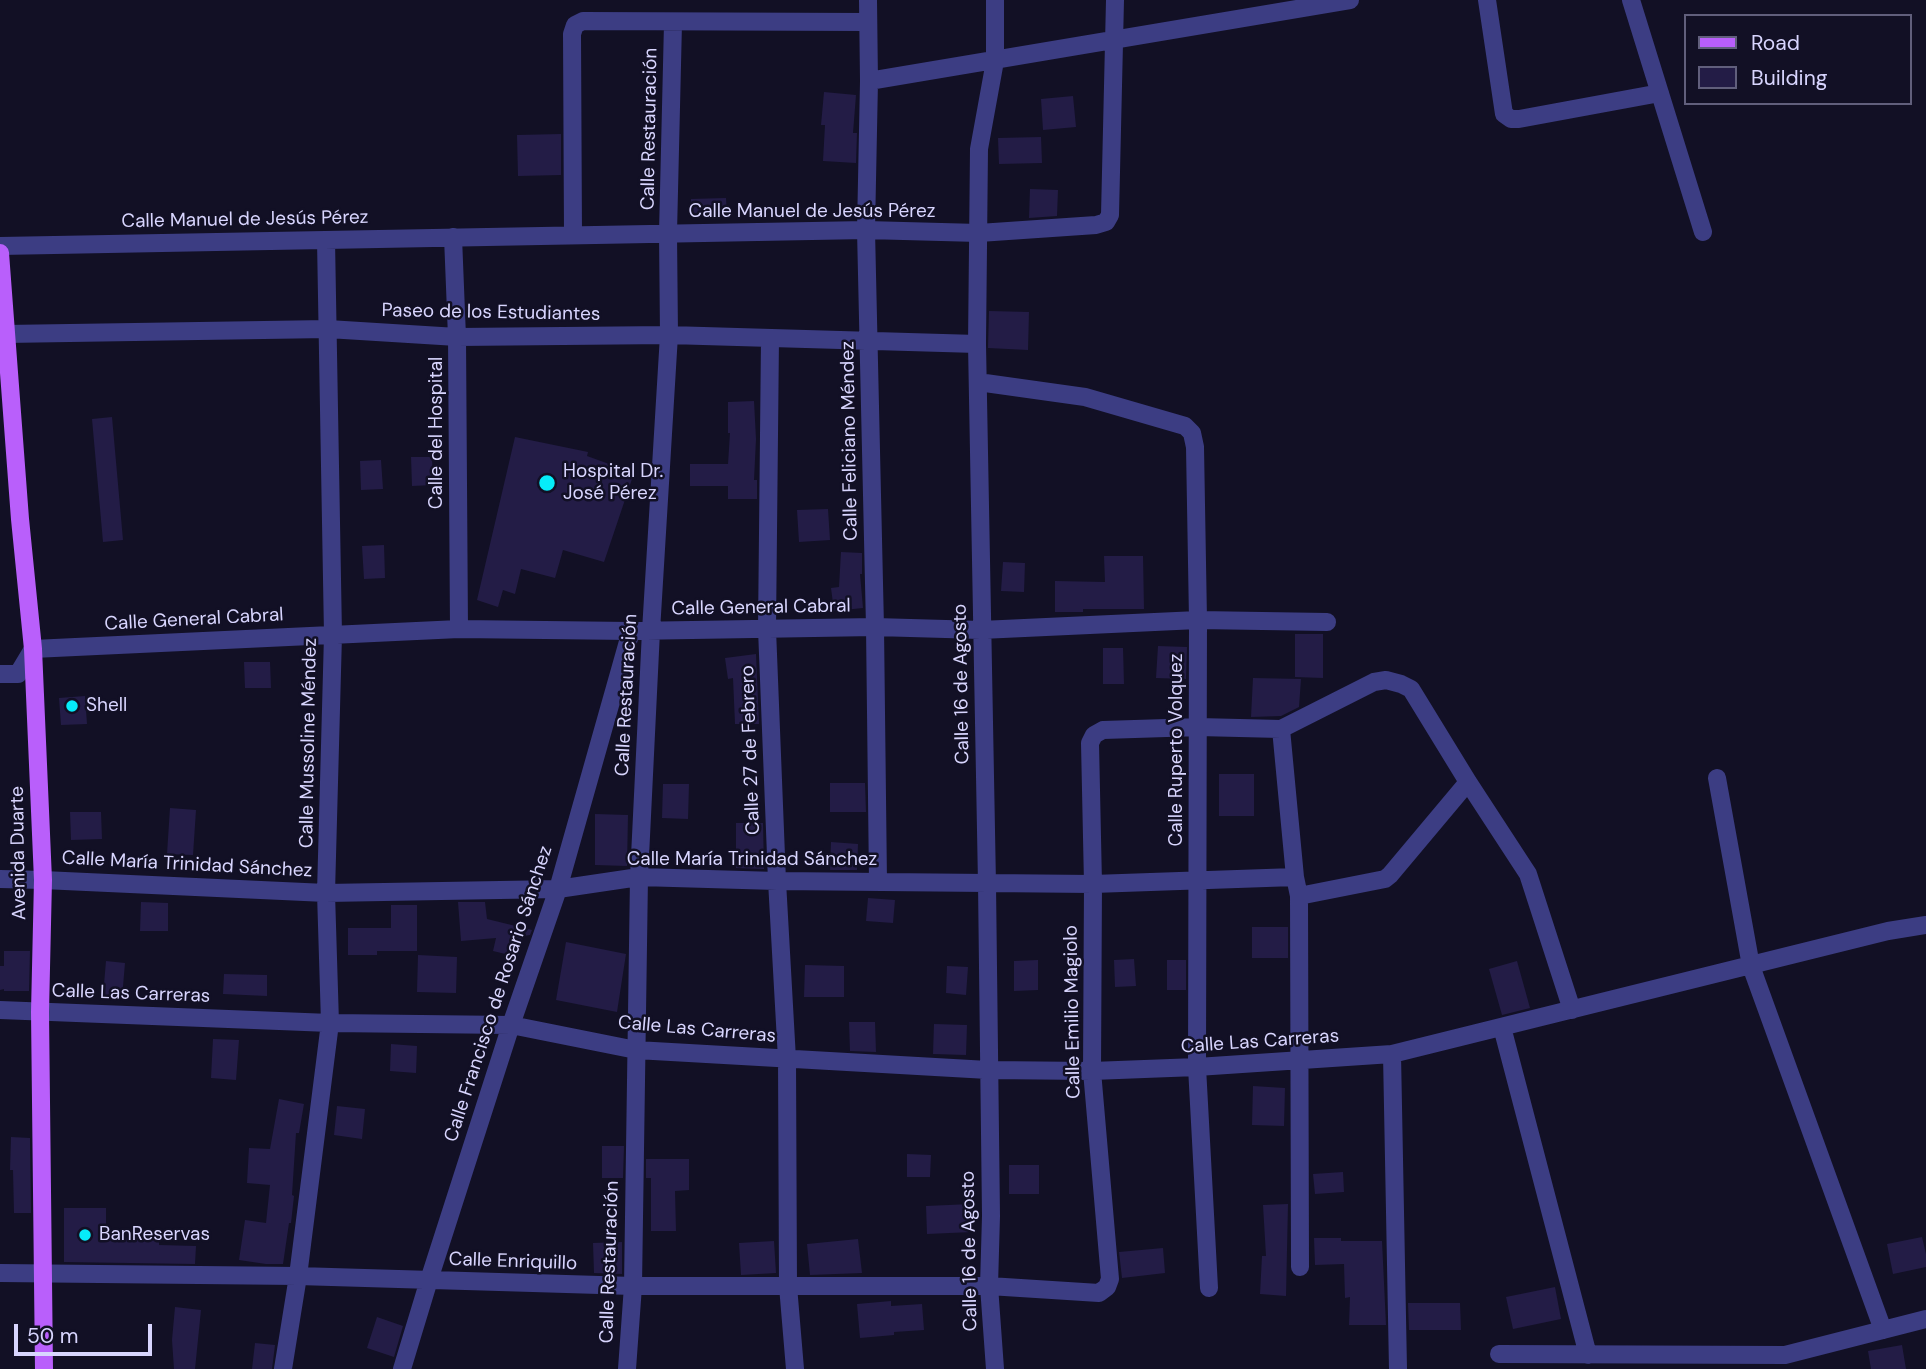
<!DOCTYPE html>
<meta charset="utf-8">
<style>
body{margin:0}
#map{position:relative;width:1926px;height:1369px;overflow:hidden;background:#121025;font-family:"DM Sans",sans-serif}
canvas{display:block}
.legend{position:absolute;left:1684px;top:14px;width:228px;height:91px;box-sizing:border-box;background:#121025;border:2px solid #615f7c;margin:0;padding:9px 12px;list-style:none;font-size:21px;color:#d8d5fe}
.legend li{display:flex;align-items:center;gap:14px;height:35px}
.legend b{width:35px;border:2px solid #615f7c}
.scale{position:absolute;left:14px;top:1324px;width:138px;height:32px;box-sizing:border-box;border:4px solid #d8d5fe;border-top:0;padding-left:9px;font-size:21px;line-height:24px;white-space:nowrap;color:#d8d5fe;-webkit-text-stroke:5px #121025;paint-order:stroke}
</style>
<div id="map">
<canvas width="1926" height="1369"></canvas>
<ul class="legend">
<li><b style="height:9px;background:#b95ffb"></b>Road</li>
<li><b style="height:19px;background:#231c46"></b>Building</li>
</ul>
<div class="scale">50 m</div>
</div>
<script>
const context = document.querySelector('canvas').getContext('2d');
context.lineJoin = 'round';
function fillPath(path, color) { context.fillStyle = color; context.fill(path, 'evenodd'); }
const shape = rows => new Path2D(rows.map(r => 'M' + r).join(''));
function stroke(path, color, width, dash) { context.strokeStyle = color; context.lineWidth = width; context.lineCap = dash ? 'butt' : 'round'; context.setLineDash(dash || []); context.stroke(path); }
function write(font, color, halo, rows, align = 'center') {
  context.font = font + ' "DM Sans",sans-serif'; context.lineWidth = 5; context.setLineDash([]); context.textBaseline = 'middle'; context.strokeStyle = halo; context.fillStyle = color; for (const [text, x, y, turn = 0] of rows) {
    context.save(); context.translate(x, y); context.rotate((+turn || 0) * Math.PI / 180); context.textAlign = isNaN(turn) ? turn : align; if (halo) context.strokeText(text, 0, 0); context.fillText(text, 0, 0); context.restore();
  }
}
const building = shape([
 [824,92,856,95,853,133,857,133,856,163,823,161,825,125,821,125],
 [1073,96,1076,127,1043,130,1041,99],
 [561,134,561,175,518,176,517,135],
 [1041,137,1042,163,999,164,998,138],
 [1030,189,1058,190,1057,216,1029,218],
 [726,198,727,214,691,215,691,199],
 [989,311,1029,312,1028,350,988,348],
 [754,401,756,439,754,480,757,480,757,499,728,499,728,486,690,486,690,464,728,464,730,433,728,433,728,402],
 [112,417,123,540,103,542,92,419],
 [515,437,588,452,587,456,634,473,604,562,563,550,555,578,521,569,515,594,503,590,498,607,477,600],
 [411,457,432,457,433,485,412,486],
 [381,460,383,489,361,490,360,461],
 [828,509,830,540,799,542,797,510],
 [384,545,385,578,364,579,362,546],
 [841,552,862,553,862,574,860,574,863,608,834,611,831,588,839,587],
 [1104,556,1143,556,1144,609,1083,609,1083,612,1055,612,1055,581,1105,582],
 [1003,562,1025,563,1024,592,1001,591],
 [1295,634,1323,634,1323,678,1295,677],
 [1158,646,1187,647,1186,679,1156,678],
 [1103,648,1123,648,1124,684,1103,684],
 [756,654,759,724,735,724,733,678,728,679,725,658],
 [244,662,270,662,271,688,245,688],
 [1253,678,1301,679,1299,707,1281,716,1251,717],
 [85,696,87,724,61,725,59,698],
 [1219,774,1254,774,1254,816,1219,816],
 [830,783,865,783,866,812,830,812],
 [663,784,689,784,688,819,662,818],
 [170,808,196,810,193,855,167,854],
 [70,812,101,812,102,839,71,840],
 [595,814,628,815,627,866,595,865],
 [736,823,763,823,764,869,736,868],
 [831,842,858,844,857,870,830,870],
 [868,898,895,900,893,923,866,921],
 [141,902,168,903,168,931,140,931],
 [458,902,485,902,487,919,532,930,530,935,523,936,518,957,493,951,496,938,461,941],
 [391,905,417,905,417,951,377,951,377,955,348,955,348,928,391,928],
 [1252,927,1288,927,1288,958,1252,958],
 [566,942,626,954,617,1012,556,1000],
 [4,951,30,951,29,991,4,991,4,989,0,990,0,966,4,966],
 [418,955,457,957,456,993,417,992],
 [1134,959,1136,986,1115,987,1114,960],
 [1038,960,1038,990,1014,991,1014,961],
 [1167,960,1186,960,1186,990,1167,990],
 [106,961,125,963,122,998,103,996],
 [1517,961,1530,1008,1502,1015,1489,969],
 [805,965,844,966,844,997,804,997],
 [947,966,968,967,966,995,946,993],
 [224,974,267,975,267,996,223,994],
 [849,1022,875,1022,876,1052,850,1051],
 [934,1024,967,1025,966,1055,933,1054],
 [213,1039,239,1040,236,1080,211,1078],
 [391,1044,417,1046,416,1073,390,1071],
 [1253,1086,1285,1088,1284,1126,1252,1125],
 [279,1099,304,1104,299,1133,296,1133,292,1195,294,1196,291,1223,289,1223,283,1264,266,1264,239,1260,245,1220,266,1223,270,1185,247,1183,249,1148,270,1149],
 [337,1106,365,1109,362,1139,334,1135],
 [11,1137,30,1138,31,1213,14,1213,13,1170,10,1170],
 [602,1146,624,1146,623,1178,602,1178],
 [907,1154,931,1155,930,1177,907,1177],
 [646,1159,689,1159,689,1190,675,1191,676,1231,651,1231,651,1178,646,1178],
 [1009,1165,1039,1165,1039,1194,1009,1194],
 [1343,1172,1344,1192,1315,1194,1313,1174],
 [971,1204,972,1232,927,1234,926,1206],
 [1288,1204,1286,1296,1260,1294,1262,1256,1266,1256,1263,1205],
 [64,1208,106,1208,106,1238,159,1238,159,1245,196,1246,195,1264,64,1262],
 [1922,1237,1926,1254,1926,1267,1893,1274,1887,1244],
 [1314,1238,1341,1238,1341,1241,1382,1241,1386,1325,1349,1325,1350,1297,1345,1298,1344,1264,1315,1265],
 [858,1239,862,1273,810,1275,807,1244],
 [774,1241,776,1273,741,1275,739,1243],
 [622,1242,622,1274,594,1273,593,1243],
 [1163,1248,1165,1273,1122,1278,1119,1252],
 [1555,1287,1561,1319,1513,1329,1506,1297],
 [891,1301,891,1306,922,1304,924,1330,894,1332,894,1335,860,1338,857,1304],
 [1408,1303,1460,1303,1461,1330,1409,1330],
 [175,1307,201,1310,195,1369,174,1369,172,1340],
 [377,1317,403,1326,394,1357,367,1348],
 [255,1343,275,1345,272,1369,252,1369],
 [1902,1345,1906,1369,1871,1369,1868,1351]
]);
const street = shape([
 [868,0,869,81,866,230,875,627,878,882],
 [1487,0,1504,114,1511,119,1519,119,1660,93],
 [1631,0,1703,232],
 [869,81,1350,0],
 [573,235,572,34,575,25,583,21,868,22],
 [453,237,457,337,459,629],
 [0,246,866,230,979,233,1096,225,1106,222,1110,215,1115,0],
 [5,334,328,329,457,337,669,335,977,344],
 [770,338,767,629,777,881,787,1059,788,1286,795,1369],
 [978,382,1085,397,1185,426,1192,433,1195,447,1198,620,1197,1067,1209,1288],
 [0,674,18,674,33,649,459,629,631,631,875,627,981,630,1198,620,1327,622],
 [1281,729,1295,877,1299,896,1300,1267],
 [1717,778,1751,966,1883,1330],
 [0,879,43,880,326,893,558,889,639,877,777,881,1093,884,1295,877],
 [1299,896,1385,879,1390,875,1468,782],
 [0,1010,330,1023,511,1025,636,1050,988,1070,1092,1071,1197,1067,1392,1054,1888,931,1926,925],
 [1502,1027,1588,1355],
 [1392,1054,1398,1369],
 [0,1273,298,1276,633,1286,989,1286,1099,1293,1107,1287,1110,1279,1092,1071,1093,884,1090,743,1094,735,1103,730,1198,727,1281,729,1374,682,1386,680,1401,684,1411,689,1468,782,1528,874,1572,1010],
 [1499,1354,1785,1355,1926,1319],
 [283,1369,298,1276,330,1023,326,893,333,635,326,240],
 [402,1369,429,1280,511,1025,558,889,631,631],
 [627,1369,633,1286,639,877,651,631,669,335,668,233,673,23],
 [995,1369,989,1286,991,1216,987,884,977,344,979,149,995,61,995,0]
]);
const primary = shape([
 [0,253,20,519,33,649,43,880,40,1012,44,1369]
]);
const markers = [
 [547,483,9,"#06ecf9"],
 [72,706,7,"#06ecf9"],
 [85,1235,7,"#06ecf9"]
];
const streetNames = [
 ["Calle Restauración",650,129,-89],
 ["Calle Manuel de Jesús Pérez",812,212],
 ["Calle Manuel de Jesús Pérez",245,220,-1],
 ["Paseo de los Estudiantes",491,313,1],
 ["Calle del Hospital",437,433,-90],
 ["Calle Feliciano Méndez",850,441,-91],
 ["Calle General Cabral",761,608,-1],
 ["Calle General Cabral",194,620,-3],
 ["Calle 16 de Agosto",962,684,-91],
 ["Calle Restauración",627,695,-87],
 ["Calle Mussoline Méndez",309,743,-89],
 ["Calle 27 de Febrero",751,750,-92],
 ["Calle Ruperto Volquez",1177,750,-90],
 ["Avenida Duarte",19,853,-91],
 ["Calle María Trinidad Sánchez",752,860],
 ["Calle María Trinidad Sánchez",187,865,3],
 ["Calle Las Carreras",131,994,2],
 ["Calle Francisco de Rosario Sánchez",499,994,-72],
 ["Calle Emilio Magiolo",1073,1012,-91],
 ["Calle Las Carreras",697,1030,5],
 ["Calle Las Carreras",1260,1042,-4],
 ["Calle 16 de Agosto",970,1251,-91],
 ["Calle Enriquillo",513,1262,2],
 ["Calle Restauración",610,1262,-88]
];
const poiNames = [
 ["Hospital Dr.",563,472],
 ["José Pérez",563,494],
 ["Shell",86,706],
 ["BanReservas",99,1235]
];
fillPath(building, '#231c46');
stroke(street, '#3c3d83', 18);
stroke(primary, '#b95ffb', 18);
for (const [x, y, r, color] of markers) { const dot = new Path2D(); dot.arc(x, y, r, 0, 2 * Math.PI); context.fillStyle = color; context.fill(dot); stroke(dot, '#121025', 2.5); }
write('19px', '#d8d5fe', '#121025', streetNames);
write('19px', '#d8d5fe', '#121025', poiNames, 'left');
</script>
